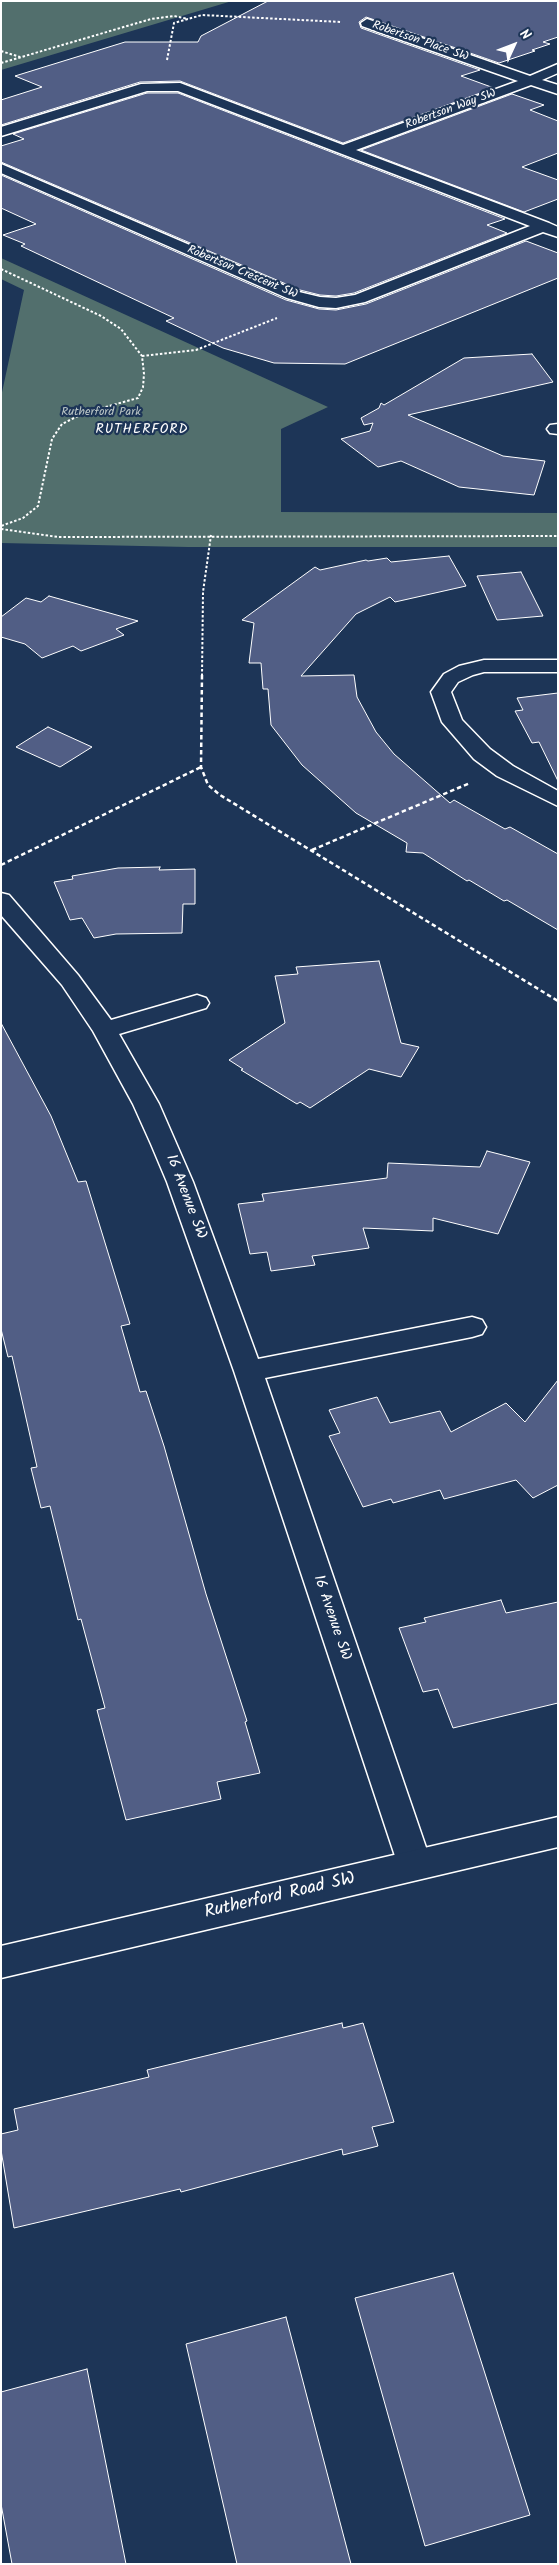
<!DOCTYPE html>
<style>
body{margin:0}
#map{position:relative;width:559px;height:2565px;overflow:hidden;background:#1d3557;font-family:Kalam,sans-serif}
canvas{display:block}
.frame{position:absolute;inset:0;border:2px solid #fff;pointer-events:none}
.north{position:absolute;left:489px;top:20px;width:50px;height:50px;-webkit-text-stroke:4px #1d3557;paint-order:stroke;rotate:47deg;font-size:14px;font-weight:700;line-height:20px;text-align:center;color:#fff}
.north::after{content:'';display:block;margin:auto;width:18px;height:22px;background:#fff;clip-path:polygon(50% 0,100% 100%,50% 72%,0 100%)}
</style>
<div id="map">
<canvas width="559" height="2565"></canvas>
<div class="frame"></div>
<div class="north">N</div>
</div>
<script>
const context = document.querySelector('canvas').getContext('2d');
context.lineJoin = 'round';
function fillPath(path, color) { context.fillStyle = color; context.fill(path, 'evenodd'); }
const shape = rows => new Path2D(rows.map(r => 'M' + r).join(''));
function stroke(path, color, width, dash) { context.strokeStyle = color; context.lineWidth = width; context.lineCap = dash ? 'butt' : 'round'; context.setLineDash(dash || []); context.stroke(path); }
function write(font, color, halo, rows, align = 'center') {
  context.font = font + ' Kalam,sans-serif'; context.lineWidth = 4.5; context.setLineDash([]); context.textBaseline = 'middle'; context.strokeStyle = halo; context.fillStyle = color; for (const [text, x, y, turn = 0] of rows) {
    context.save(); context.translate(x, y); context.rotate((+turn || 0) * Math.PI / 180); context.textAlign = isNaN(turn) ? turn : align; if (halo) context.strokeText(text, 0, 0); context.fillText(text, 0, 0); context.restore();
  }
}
const green = shape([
 [1,1,232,1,1,70],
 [1,258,328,407,281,429,281,512,558,513,558,547,188,547,1,543,1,397,24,290,1,279]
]);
const building = shape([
 [268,1,558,1,558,37,543,42,550,44,532,50,535,51,499,63,366,17,359,22,361,28,480,70,461,76,494,88,343,143,180,81,140,82,1,125,1,100,42,87,15,76,125,42,198,42,201,36,268,1],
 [147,93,178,93,505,219,487,225,507,233,354,293,336,296,320,295,300,290,1,162,1,146,24,139,13,134,147,93],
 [512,94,544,105,530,110,558,121,558,153,522,167,558,180,558,199,524,212,361,150,512,94],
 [1,175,286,300,319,309,336,310,366,304,526,241,558,253,558,278,345,364,274,363,223,348,166,321,174,318,21,246,25,244,3,235,36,224,1,208,1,175],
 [532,354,553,382,408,415,503,456,545,461,534,495,459,487,401,461,378,467,341,439,370,431,373,423,364,425,361,418,379,408,381,403,384,405,464,358,532,354],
 [449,556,466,586,395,602,390,597,356,614,301,676,354,675,357,697,376,732,394,754,450,803,454,800,505,829,510,827,558,854,558,930,507,900,504,901,469,880,467,881,423,853,406,852,407,843,356,813,302,765,271,725,268,689,263,689,261,663,249,663,254,623,242,620,315,567,320,570,366,560,368,561,387,558,391,562,449,556],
 [521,572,543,616,497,620,477,576,521,572],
 [49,596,138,621,116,629,124,635,81,651,73,646,42,658,25,644,1,637,1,617,26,598,41,602,49,596],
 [558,693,558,781,539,742,532,743,515,711,523,710,517,698,558,693],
 [48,727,92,747,60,767,16,747,48,727],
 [160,867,159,870,195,869,195,904,183,904,182,933,116,934,94,938,82,918,70,920,54,882,73,879,72,876,118,868,160,867],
 [379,961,401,1043,419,1047,401,1077,369,1069,310,1108,300,1102,297,1104,241,1070,243,1069,229,1060,285,1023,275,976,298,974,296,967,379,961],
 [1,1023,51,1116,78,1182,86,1181,130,1324,121,1326,140,1392,146,1391,164,1446,206,1594,247,1721,245,1722,260,1773,217,1782,221,1799,126,1820,97,1710,105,1708,81,1619,78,1620,50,1506,41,1508,31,1468,37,1467,12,1356,8,1357,1,1329,1,1023],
 [487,1151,530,1162,498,1234,433,1218,433,1231,363,1228,369,1248,312,1256,315,1265,271,1271,267,1252,250,1254,238,1204,264,1201,262,1194,387,1178,388,1163,480,1167,487,1151],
 [558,1380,558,1485,533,1498,516,1480,444,1499,440,1490,393,1503,391,1499,363,1507,329,1436,340,1433,329,1410,377,1397,390,1423,440,1411,451,1432,506,1403,525,1422,558,1380],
 [501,1600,506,1613,558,1602,558,1703,453,1728,438,1689,423,1692,399,1628,426,1622,424,1618,501,1600],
 [342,2023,343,2028,363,2023,394,2122,372,2127,378,2146,343,2155,342,2149,181,2192,180,2189,14,2228,1,2150,1,2134,18,2130,14,2109,149,2077,147,2070,342,2023],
 [453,2273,530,2515,425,2546,355,2298,453,2273],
 [286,2317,351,2564,237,2564,186,2344,286,2317],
 [87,2369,126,2564,12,2564,1,2504,1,2392,87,2369]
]);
const pathFar1 = shape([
 [1,51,20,57],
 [167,60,174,23,202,15,341,22],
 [1,63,151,19,174,16,188,19],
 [1,269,101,316,121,329,142,356,144,374,143,387,138,398,84,413,62,424,52,439,38,506,23,518,1,526],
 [142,356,196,350,277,318],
 [1,529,58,537,558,536],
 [202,676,203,592,211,535]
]);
const path = shape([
 [202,675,201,767,208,785,220,795,558,1001],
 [312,850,470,783],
 [1,865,201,767]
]);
const minor = shape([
 [367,19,530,76,558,64,558,73,542,80,558,85,558,94,531,85,356,150,549,223,558,227,558,237,543,232,365,302,336,308,319,307,287,298,1,173,1,164,299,292,320,297,336,298,355,295,530,226,178,91,147,91,1,136,1,127,141,84,180,83,343,145,518,81,362,26,361,23,367,19],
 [558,424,558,434,550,433,547,429,550,425,558,424],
 [484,660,558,660,558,672,484,672,473,675,458,682,451,692,462,720,490,749,513,766,558,791,558,806,497,776,474,759,442,722,431,692,444,674,459,666,484,660],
 [1,893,9,895,78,975,111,1020,197,995,206,998,209,1003,206,1008,119,1034,159,1104,193,1182,258,1359,472,1317,482,1320,486,1327,482,1334,472,1337,265,1378,432,1865,427,1876,415,1880,403,1876,398,1865,234,1371,167,1182,151,1144,133,1104,93,1031,62,985,1,915,1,893]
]);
const tertiary = shape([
 [558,1817,558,1847,1,1978,1,1946,558,1817]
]);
const farStreetnames = [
 ["Robertson Place SW",420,42,19],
 ["Robertson Way SW",451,110,-20],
 ["Robertson Crescent SW",242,273,23]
];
const farParknames = [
 ["Rutherford Park",101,413]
];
const farNeighbourhoodnames = [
 ["RUTHERFORD",142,431]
];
const streetNames = [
 ["16 Avenue SW",185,1197,69],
 ["16 Avenue SW",331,1618,71]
];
const nearStreetnames = [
 ["Rutherford Road SW",280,1897,-13]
];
fillPath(green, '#526f6d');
fillPath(building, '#515e85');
stroke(building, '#fff', 1);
stroke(minor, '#fff', 3);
stroke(tertiary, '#fff', 3);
stroke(pathFar1, '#fff', 2, [2.5, 2]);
stroke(path, '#fff', 2.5, [4.5, 3]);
fillPath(minor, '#1d3557');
fillPath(tertiary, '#1d3557');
write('12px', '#fff', '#1d3557', farStreetnames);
write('12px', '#bac5c5', '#1d3557', farParknames);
context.letterSpacing = '1px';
write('14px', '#fff', '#1d3557', farNeighbourhoodnames);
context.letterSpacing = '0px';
write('15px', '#fff', '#1d3557', streetNames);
write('18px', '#fff', '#1d3557', nearStreetnames);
</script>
